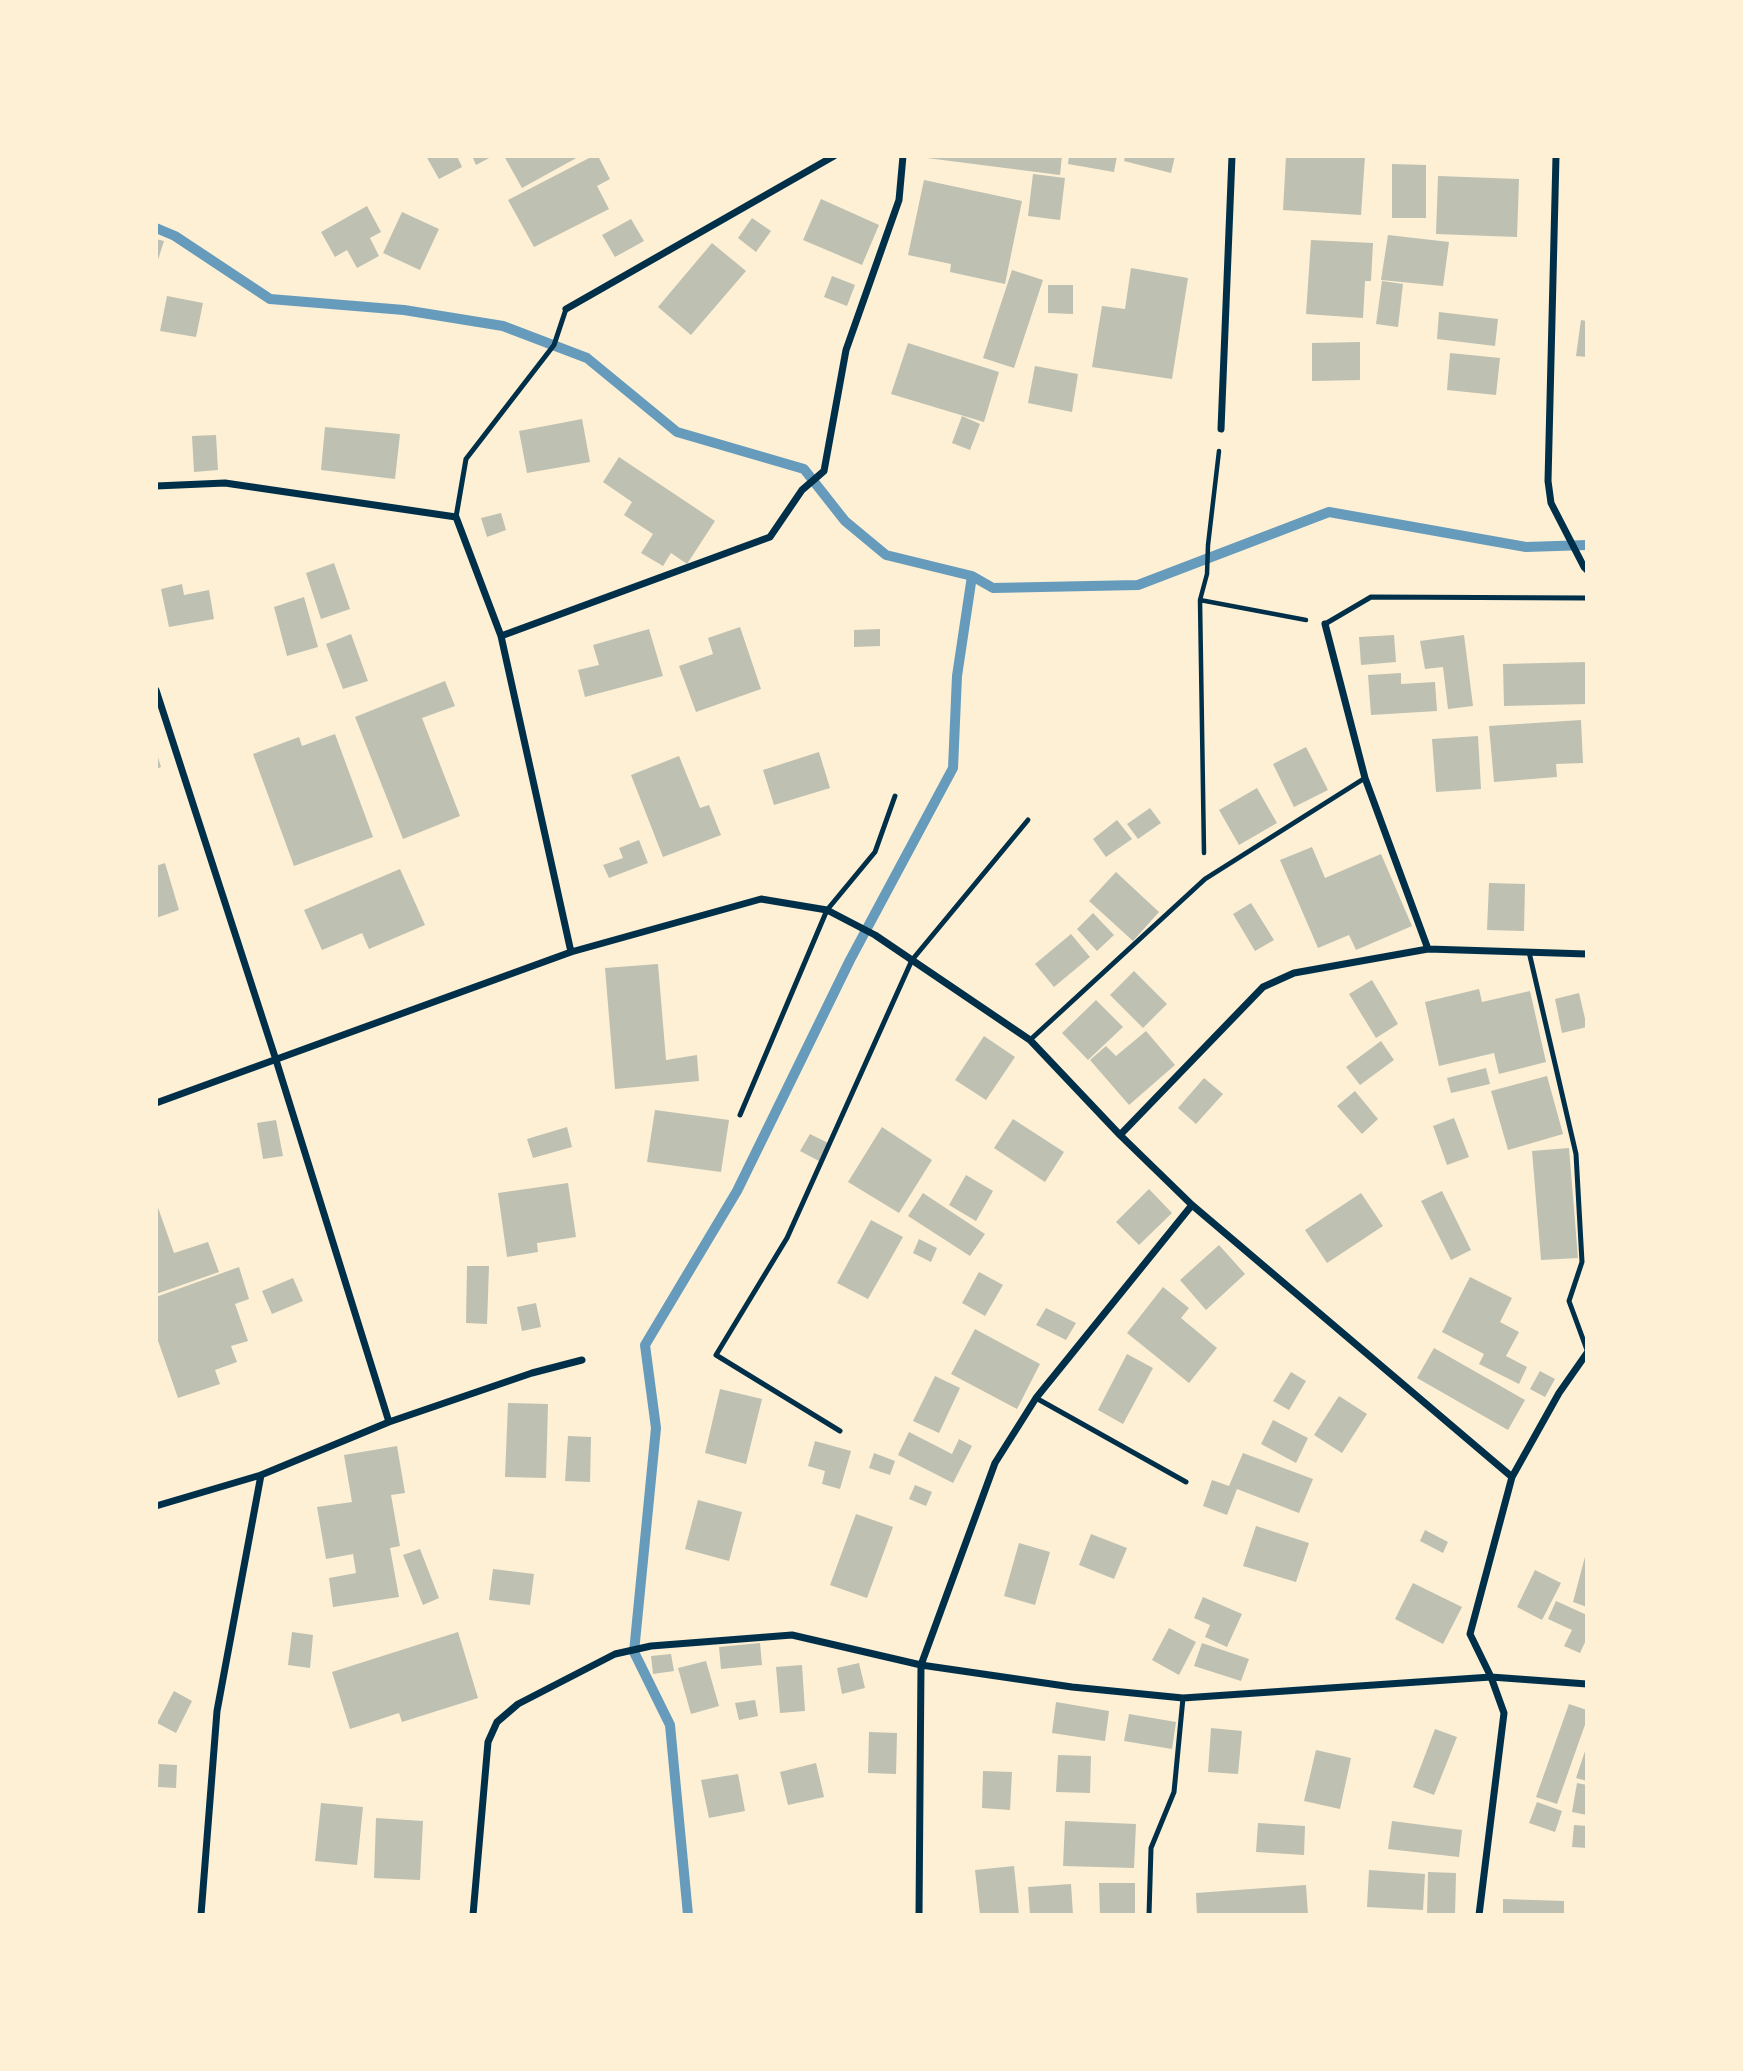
<!DOCTYPE html>
<style>
body{margin:0}
#map{position:relative;width:1743px;height:2071px;overflow:hidden;background:#fdf0d5;font-family:Lato,sans-serif}
canvas{display:block}
.frame{position:absolute;inset:0;border:158px solid #fdf0d5;pointer-events:none}
</style>
<div id="map">
<canvas width="1743" height="2071"></canvas>
<div class="frame"></div>
</div>
<script>
const context = document.querySelector('canvas').getContext('2d');
context.lineJoin = 'round';
const shape = rows => new Path2D(rows.map(r => 'M' + r).join(''));
function stroke(path, color, width, dash) { context.strokeStyle = color; context.lineWidth = width; context.lineCap = dash ? 'butt' : 'round'; context.setLineDash(dash || []); context.stroke(path); }
function fillPath(path, color) { context.fillStyle = color; context.fill(path, 'evenodd'); }
const stream = shape([
 [156,228,175,236,270,299,404,310,503,326,587,358,677,432,804,469,845,521,886,555,972,576,993,588,1138,585,1329,512,1526,547,1587,545],
 [688,1915,670,1725,634,1652,656,1428,645,1345,737,1191,850,960,953,768,957,676,972,576]
]);
const building = shape([
 [426,156,457,156,462,167,439,179],
 [472,156,493,156,476,165],
 [504,156,580,156,522,188],
 [593,156,598,156,610,179,597,186,609,209,534,247,508,200],
 [919,156,1062,156,1060,175,919,157],
 [1069,156,1117,156,1114,172,1068,164],
 [1125,156,1175,156,1171,173,1124,161],
 [1286,156,1365,156,1361,215,1283,210],
 [1392,164,1426,165,1426,218,1392,218],
 [1033,174,1065,178,1060,220,1028,216],
 [1438,176,1519,179,1517,237,1436,234],
 [924,180,1022,201,1005,284,950,272,951,264,908,255],
 [821,199,879,225,862,265,803,240],
 [367,206,381,232,370,238,379,256,357,268,347,250,335,257,321,232],
 [402,212,439,229,420,270,383,253],
 [752,218,771,231,756,252,738,238],
 [631,219,644,241,615,257,602,235],
 [1388,235,1449,242,1443,286,1381,280],
 [156,239,164,241,156,266],
 [1311,240,1373,243,1371,281,1365,281,1363,318,1306,314],
 [712,243,746,271,691,335,658,307],
 [1131,268,1188,278,1172,379,1092,367,1102,306,1125,309],
 [1012,270,1043,280,1014,368,983,358],
 [832,276,855,285,847,306,824,297],
 [1382,281,1403,284,1398,327,1376,324],
 [1048,285,1073,285,1073,314,1048,313],
 [167,296,203,303,196,337,160,331],
 [1439,312,1498,319,1495,346,1437,339],
 [1581,320,1587,321,1587,357,1576,356],
 [1360,342,1360,380,1312,381,1312,343],
 [908,343,999,372,984,422,891,394],
 [1450,353,1500,358,1496,395,1447,390],
 [1035,366,1078,374,1072,412,1028,403],
 [962,416,980,424,970,450,952,443],
 [582,419,590,462,527,473,519,431],
 [325,427,400,434,395,479,321,470],
 [216,435,218,470,194,472,192,436],
 [619,457,715,521,687,564,671,553,663,566,641,553,653,534,624,515,632,502,603,482],
 [501,513,506,530,487,537,481,518],
 [334,563,350,609,321,619,306,573],
 [182,584,184,595,209,590,214,619,169,627,161,589],
 [304,597,318,647,287,656,274,607],
 [740,627,761,689,696,712,679,666,713,654,708,638],
 [649,629,663,676,585,697,578,670,599,665,593,645],
 [880,629,880,646,854,647,854,630],
 [351,634,368,681,343,689,326,644],
 [1394,635,1396,662,1361,665,1359,637],
 [1464,635,1473,706,1448,709,1443,667,1425,669,1420,641],
 [1587,662,1587,704,1504,706,1503,664],
 [1401,673,1401,684,1435,682,1437,711,1371,715,1368,675],
 [445,681,455,706,422,718,460,816,403,839,355,717],
 [1581,720,1583,763,1556,764,1557,777,1494,782,1489,726],
 [335,734,373,837,294,866,253,754,299,737,302,746],
 [1478,736,1481,789,1436,792,1432,739],
 [1306,747,1328,790,1294,807,1273,764],
 [156,751,161,767,156,769],
 [819,752,830,788,774,805,763,770],
 [679,756,700,808,709,805,721,835,663,857,631,775],
 [1257,788,1277,823,1239,845,1219,810],
 [1150,808,1161,823,1138,839,1127,824],
 [1117,820,1132,839,1106,857,1093,839],
 [639,840,648,863,609,878,603,865,623,858,619,848],
 [1312,847,1325,878,1381,854,1412,926,1356,950,1349,935,1318,948,1280,860],
 [165,863,179,910,156,918,156,866],
 [400,869,425,925,369,949,362,933,322,950,304,910],
 [1116,872,1159,912,1133,941,1089,901],
 [1489,883,1525,884,1524,931,1487,930],
 [1251,903,1274,940,1255,951,1233,914],
 [1093,913,1114,935,1097,951,1077,929],
 [1071,934,1090,957,1054,987,1035,964],
 [658,964,666,1060,697,1055,699,1081,615,1089,605,968],
 [1134,971,1167,1004,1143,1028,1110,995],
 [1372,980,1398,1024,1376,1038,1349,994],
 [1479,989,1482,1002,1530,991,1546,1062,1499,1074,1494,1053,1439,1066,1425,1002],
 [1579,993,1587,1027,1562,1033,1555,999],
 [1096,1000,1123,1027,1088,1060,1062,1033],
 [1146,1031,1175,1065,1129,1105,1090,1060,1106,1046,1116,1056],
 [984,1036,1015,1057,986,1100,955,1080],
 [1381,1041,1394,1060,1360,1085,1346,1067],
 [1486,1068,1490,1084,1451,1093,1447,1078],
 [1547,1076,1563,1134,1508,1150,1491,1091],
 [1204,1078,1223,1094,1196,1124,1178,1108],
 [1355,1091,1378,1119,1362,1134,1337,1106],
 [655,1110,729,1120,721,1172,647,1162],
 [1454,1118,1469,1157,1447,1165,1433,1126],
 [1013,1119,1064,1152,1045,1182,994,1148],
 [276,1120,283,1156,263,1159,257,1123],
 [567,1127,572,1147,533,1158,527,1139],
 [882,1127,932,1160,899,1213,848,1182],
 [810,1134,828,1143,819,1161,800,1151],
 [1569,1148,1578,1258,1541,1260,1532,1151],
 [966,1175,993,1191,976,1221,949,1205],
 [568,1183,576,1237,537,1243,538,1252,507,1257,498,1193],
 [1149,1189,1172,1213,1139,1245,1116,1222],
 [1442,1191,1471,1250,1451,1260,1421,1201],
 [923,1193,985,1234,970,1256,908,1216],
 [1361,1193,1383,1226,1327,1263,1305,1230],
 [156,1202,174,1253,208,1242,219,1272,156,1294],
 [871,1220,903,1237,868,1299,837,1283],
 [919,1239,937,1248,931,1262,913,1253],
 [1219,1245,1245,1274,1206,1310,1180,1280],
 [467,1266,489,1266,487,1324,466,1323],
 [239,1267,249,1299,235,1304,248,1341,231,1346,237,1362,215,1370,220,1384,178,1398,156,1335,156,1297],
 [979,1272,1003,1285,985,1316,962,1303],
 [1470,1277,1512,1298,1500,1322,1519,1332,1506,1356,1527,1367,1519,1384,1479,1364,1484,1354,1442,1332],
 [293,1278,303,1301,272,1314,262,1291],
 [1163,1287,1189,1308,1181,1318,1217,1348,1189,1383,1127,1333],
 [536,1303,541,1327,522,1331,517,1307],
 [1046,1308,1076,1323,1066,1340,1036,1325],
 [975,1329,1040,1364,1017,1409,951,1374],
 [1434,1348,1525,1400,1508,1430,1417,1378],
 [1127,1354,1153,1368,1123,1424,1098,1410],
 [1540,1371,1555,1379,1545,1397,1530,1389],
 [1291,1372,1306,1381,1289,1410,1273,1401],
 [935,1376,960,1388,939,1433,913,1421],
 [720,1389,762,1399,746,1464,705,1453],
 [1339,1396,1367,1414,1342,1453,1314,1435],
 [508,1403,548,1404,546,1478,505,1477],
 [1273,1420,1308,1438,1296,1463,1261,1444],
 [909,1432,952,1454,959,1439,972,1446,953,1483,898,1455],
 [568,1436,591,1437,590,1482,565,1481],
 [815,1441,851,1451,840,1489,822,1484,825,1471,808,1466],
 [397,1446,405,1493,391,1495,400,1546,390,1548,399,1597,333,1607,329,1578,356,1573,353,1554,326,1559,317,1507,352,1502,344,1455],
 [874,1453,895,1461,890,1475,869,1468],
 [1243,1453,1313,1479,1299,1513,1237,1489,1227,1515,1203,1506,1212,1480,1229,1486],
 [915,1485,932,1492,926,1506,909,1499],
 [698,1500,742,1512,729,1561,685,1549],
 [856,1514,893,1527,867,1598,830,1585],
 [1256,1526,1309,1543,1296,1582,1243,1566],
 [1425,1530,1448,1542,1443,1553,1420,1541],
 [1091,1534,1127,1548,1114,1579,1079,1565],
 [1019,1543,1050,1552,1035,1605,1004,1596],
 [420,1549,439,1598,423,1605,403,1555],
 [1586,1553,1587,1553,1587,1607,1573,1602],
 [493,1569,534,1574,530,1605,489,1600],
 [1535,1570,1561,1583,1542,1620,1517,1607],
 [1413,1583,1462,1607,1443,1644,1395,1619],
 [1203,1597,1242,1614,1227,1647,1205,1637,1210,1625,1194,1618],
 [1556,1601,1587,1615,1587,1638,1580,1653,1564,1646,1572,1630,1548,1619],
 [1169,1628,1196,1642,1179,1675,1152,1660],
 [292,1632,313,1635,310,1668,288,1665],
 [458,1632,478,1698,402,1722,399,1713,350,1729,332,1672],
 [760,1643,762,1665,721,1669,719,1647],
 [1202,1643,1249,1659,1241,1681,1194,1666],
 [671,1654,674,1671,653,1674,651,1656],
 [706,1661,719,1706,691,1714,678,1668],
 [859,1663,865,1688,842,1694,837,1668],
 [802,1665,805,1711,780,1713,776,1667],
 [174,1691,192,1701,176,1733,157,1723],
 [755,1700,758,1716,739,1720,735,1703],
 [1056,1702,1109,1711,1105,1741,1052,1733],
 [1569,1704,1587,1710,1587,1719,1557,1804,1536,1797],
 [1129,1714,1176,1722,1172,1749,1124,1741],
 [1211,1728,1242,1731,1238,1774,1208,1772],
 [1435,1729,1457,1737,1434,1795,1413,1787],
 [869,1732,897,1733,896,1774,868,1773],
 [1587,1745,1587,1781,1576,1778],
 [1316,1750,1351,1758,1340,1809,1304,1801],
 [1058,1755,1091,1756,1090,1793,1056,1792],
 [816,1763,824,1797,788,1805,780,1772],
 [159,1764,177,1765,176,1788,158,1787],
 [983,1771,1012,1772,1010,1810,982,1808],
 [738,1774,745,1811,709,1818,701,1780],
 [1577,1783,1587,1785,1587,1815,1572,1812],
 [1537,1802,1562,1811,1555,1832,1529,1823],
 [321,1803,363,1807,357,1865,315,1861],
 [376,1818,423,1821,420,1880,374,1878],
 [1065,1821,1136,1824,1134,1868,1063,1866],
 [1392,1821,1462,1830,1459,1857,1388,1849],
 [1258,1823,1305,1826,1304,1855,1256,1852],
 [1574,1825,1587,1826,1587,1848,1572,1847],
 [1014,1866,1019,1915,980,1915,975,1870],
 [1369,1870,1425,1874,1423,1910,1367,1907],
 [1428,1872,1456,1873,1455,1915,1427,1915],
 [1099,1883,1135,1883,1135,1915,1100,1915],
 [1071,1884,1073,1915,1030,1915,1028,1887],
 [1306,1885,1308,1915,1197,1915,1196,1893],
 [1503,1899,1564,1901,1564,1915,1503,1915]
]);
const path = shape([
 [1200,600,1306,620],
 [1204,853,1200,600,1207,574,1208,545,1219,451]
]);
const service = shape([
 [456,517,466,459,554,345,566,309],
 [1325,624,1371,597,1587,598],
 [1529,952,1576,1154,1582,1262,1569,1301,1587,1350],
 [1030,1040,1205,879,1365,778],
 [740,1115,827,910,875,852,895,796],
 [1036,1398,1186,1482],
 [840,1431,716,1355,787,1238,912,960,1028,820],
 [1149,1915,1151,1848,1174,1792,1183,1698]
]);
const minor = shape([
 [1556,156,1548,481,1551,503,1584,567,1587,570],
 [566,309,834,156],
 [1221,429,1232,156],
 [156,486,225,483,456,517,501,636,571,952],
 [1325,624,1365,778,1428,949],
 [501,636,770,537,802,490,824,471,846,350,899,200,903,156],
 [156,690,276,1060,389,1422],
 [156,1103,571,952,761,899,827,910,875,935,1030,1040,1120,1135,1192,1205,1512,1477],
 [1120,1135,1263,987,1294,973,1428,949,1587,954],
 [156,1506,261,1475,389,1422,532,1373,582,1360],
 [201,1915,217,1711,261,1475],
 [473,1915,488,1742,497,1722,518,1704,615,1654,651,1646,792,1635,921,1665,1072,1687,1183,1698,1491,1677,1587,1684],
 [919,1915,921,1665,995,1463,1036,1398,1192,1205],
 [1479,1915,1504,1713,1491,1677,1470,1634,1512,1477,1559,1393,1587,1353]
]);
stroke(stream, '#669bbc', 10);
fillPath(building, '#bec0b2');
stroke(path, '#003049', 4.5);
stroke(service, '#003049', 5);
stroke(minor, '#003049', 7);
</script>
